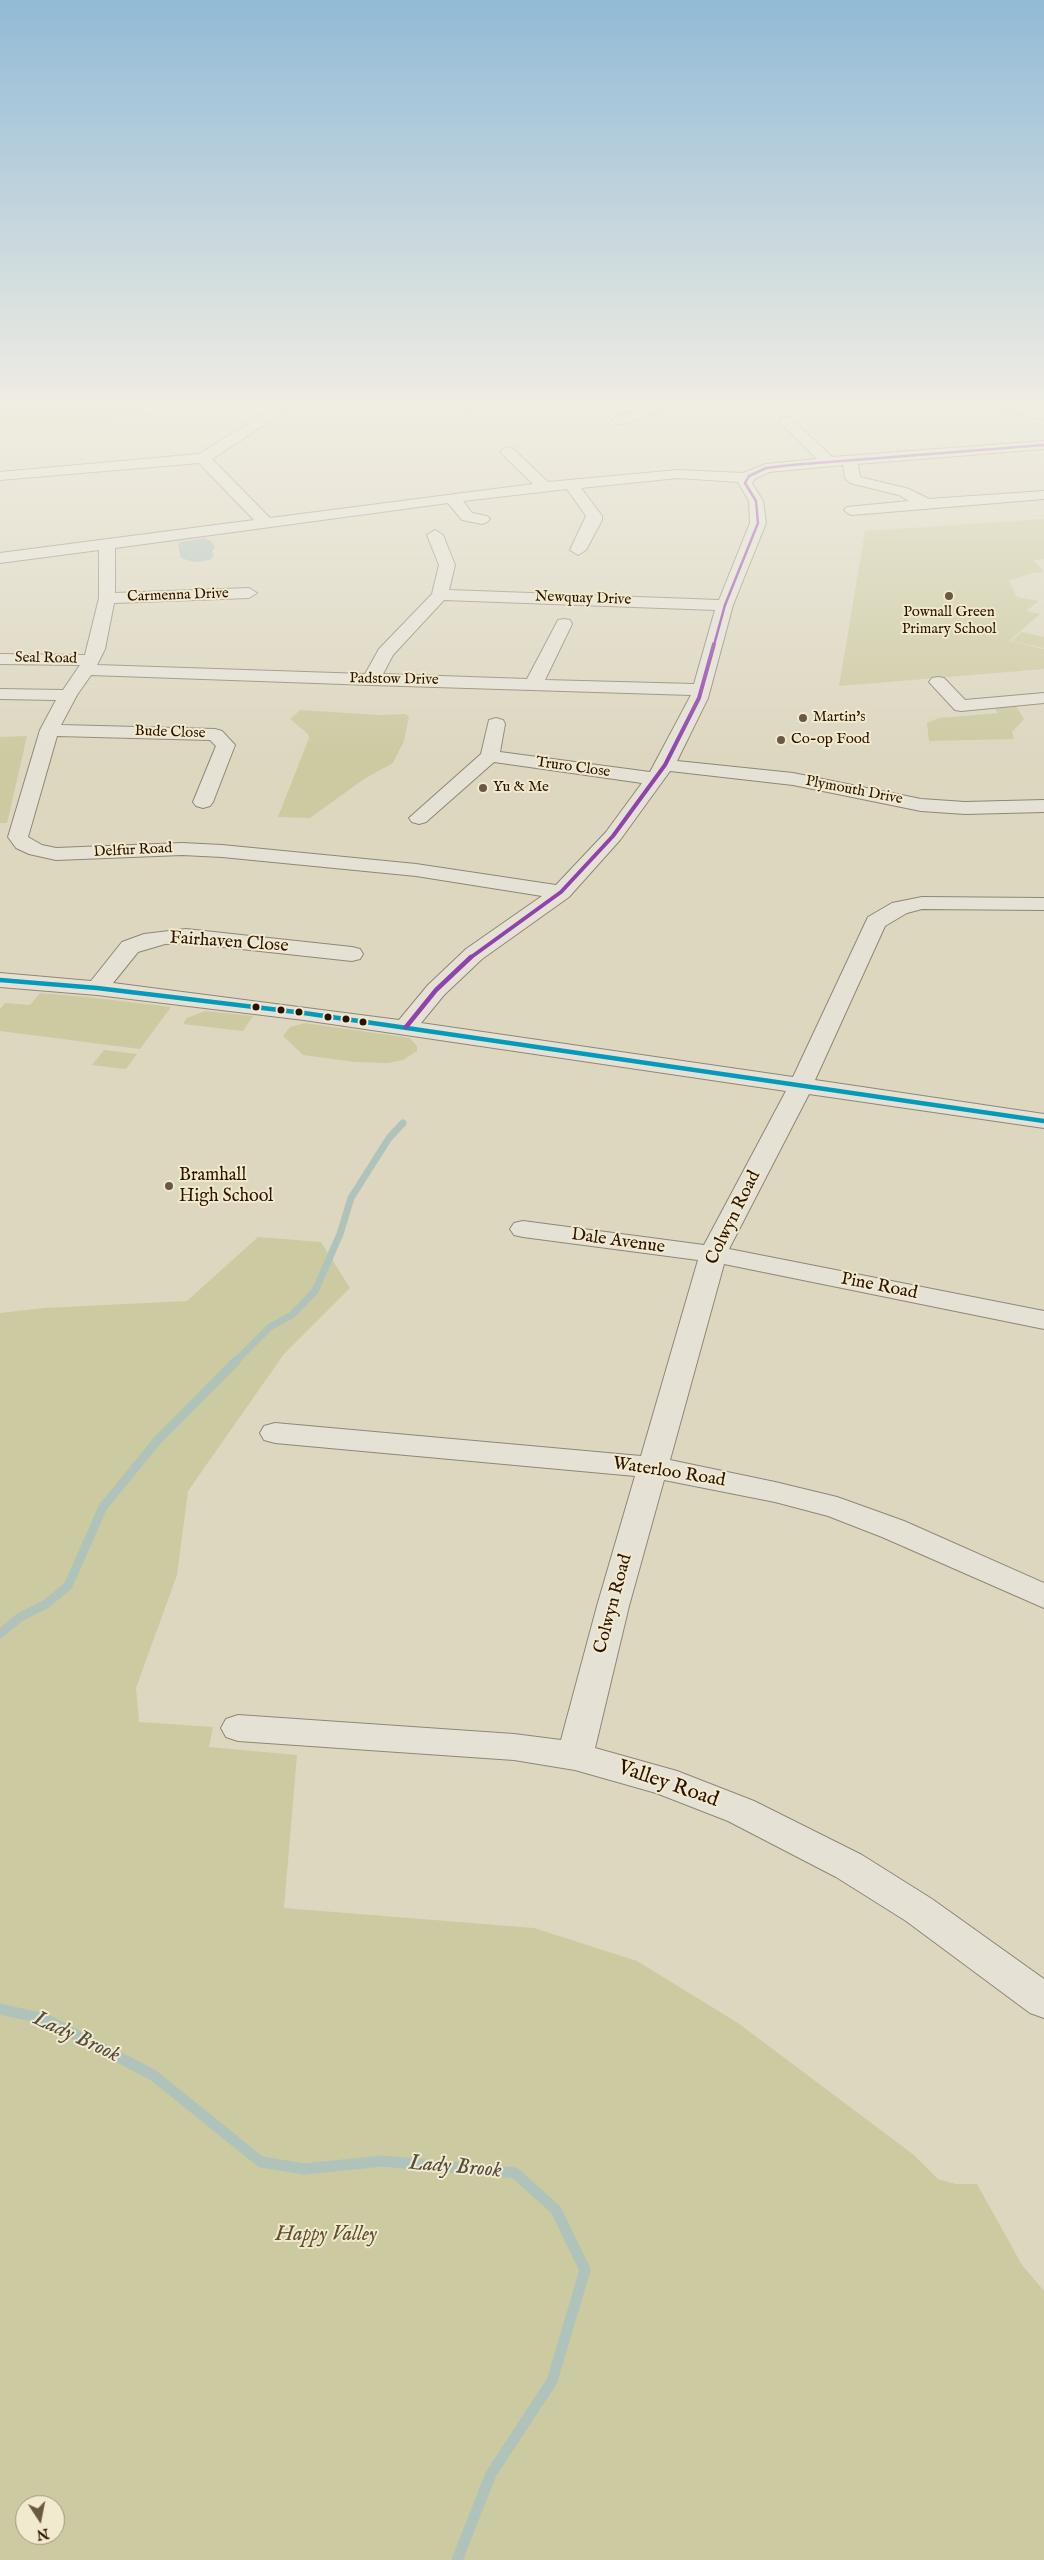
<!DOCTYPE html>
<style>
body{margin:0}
#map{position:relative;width:1044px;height:2560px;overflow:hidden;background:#ddd7c0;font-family:"IM FELL English",serif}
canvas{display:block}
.north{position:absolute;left:15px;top:2495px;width:50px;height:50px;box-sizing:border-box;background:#f1eace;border:1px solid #a2947c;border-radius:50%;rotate:169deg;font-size:14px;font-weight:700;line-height:20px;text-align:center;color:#2c1300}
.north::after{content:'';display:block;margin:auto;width:18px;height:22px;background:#6a5843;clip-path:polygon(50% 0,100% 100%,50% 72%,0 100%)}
</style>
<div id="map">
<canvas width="1044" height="2560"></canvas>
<div class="north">N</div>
</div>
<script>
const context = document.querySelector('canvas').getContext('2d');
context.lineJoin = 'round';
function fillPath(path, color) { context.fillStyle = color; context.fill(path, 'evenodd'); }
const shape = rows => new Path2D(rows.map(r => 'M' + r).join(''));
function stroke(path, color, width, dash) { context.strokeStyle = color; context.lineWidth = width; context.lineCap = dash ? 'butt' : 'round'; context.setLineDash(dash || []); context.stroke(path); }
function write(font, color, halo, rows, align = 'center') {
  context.font = font + ' "IM FELL English",serif'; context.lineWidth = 4; context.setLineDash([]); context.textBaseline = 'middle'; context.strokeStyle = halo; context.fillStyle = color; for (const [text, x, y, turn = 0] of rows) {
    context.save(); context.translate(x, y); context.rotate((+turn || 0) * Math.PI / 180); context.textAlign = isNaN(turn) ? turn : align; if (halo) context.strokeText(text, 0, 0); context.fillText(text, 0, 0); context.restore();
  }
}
const green = shape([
 [0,402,131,402,155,418,0,430],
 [1044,519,1044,559,1034,560,1044,572,1032,573,1009,581,1017,597,1039,601,1026,611,1040,614,1009,641,1044,649,1044,669,839,686,865,531],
 [1022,632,1044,637,1044,648,1011,641],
 [1013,701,1024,719,1012,732,1014,739,929,741,927,723,939,718,998,713,991,703],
 [300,710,380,715,406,714,409,717,404,741,393,763,364,779,310,818,278,817,309,738,308,734,290,719],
 [27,736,7,823,0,823,0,737],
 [40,993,87,997,171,1007,140,1049,0,1031,0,1009,5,1003,30,1005],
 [205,1011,253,1016,243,1031,183,1024,187,1018],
 [305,1023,410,1038,417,1046,417,1051,403,1060,388,1063,355,1062,303,1055,283,1036,290,1027],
 [104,1050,137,1054,126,1069,92,1065],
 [258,1237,321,1242,350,1288,284,1354,188,1491,177,1575,136,1688,139,1722,213,1727,209,1747,297,1755,284,1908,534,1928,637,1961,738,2023,914,2155,938,2179,956,2184,977,2184,1022,2265,1044,2291,1044,2560,0,2560,0,1313,44,1308,187,1301],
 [25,2505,55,2505,55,2535,25,2535]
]);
const water = shape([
 [205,538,212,542,215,547,212,552,214,556,210,560,194,562,181,558,178,545,180,542]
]);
const streamFar2 = shape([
 [235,1362,270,1327,292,1315,315,1291,340,1234,351,1198,389,1138,403,1123]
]);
const streamFar1 = shape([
 [0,1634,20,1617,46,1604,68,1586,103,1507,156,1442,236,1361]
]);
const stream = shape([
 [0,2009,45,2019,153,2075,261,2162,304,2169,382,2161,515,2173,556,2210,585,2270,552,2381,491,2474,457,2560]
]);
const minor = shape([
 [283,402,299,402,212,459,270,518,533,484,502,454,500,451,507,447,512,448,548,482,678,470,743,473,766,464,817,459,781,424,779,421,781,418,786,417,791,418,832,457,1044,441,1044,449,858,464,860,477,909,489,929,499,1044,491,1044,499,852,515,847,513,844,510,847,507,909,501,899,495,850,483,845,478,843,465,769,472,755,479,752,483,763,501,766,523,733,605,708,698,677,761,793,773,921,799,965,802,1044,800,1044,812,965,814,921,811,793,785,670,771,620,840,569,897,482,959,444,995,421,1023,793,1077,868,917,892,903,922,897,1044,898,1044,910,922,909,907,913,885,926,815,1080,1044,1114,1044,1128,809,1094,729,1249,1044,1311,1044,1329,724,1264,670,1460,775,1482,837,1497,904,1521,1044,1583,1044,1608,882,1537,828,1516,775,1502,664,1480,629,1606,595,1748,677,1771,754,1801,862,1855,932,1899,1044,1979,1044,2018,1030,2013,906,1921,836,1877,728,1821,656,1793,575,1770,514,1760,238,1741,226,1737,221,1728,226,1719,238,1715,514,1734,561,1740,597,1606,635,1476,275,1443,264,1440,260,1433,264,1426,275,1423,641,1456,698,1260,523,1237,514,1235,510,1229,514,1223,523,1221,704,1245,786,1091,304,1020,97,995,0,987,0,973,91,981,122,942,144,934,186,929,352,947,360,949,363,954,360,959,352,961,186,943,165,944,138,952,113,983,399,1020,428,985,466,949,542,896,416,876,222,857,182,855,56,860,29,854,16,848,8,837,40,730,56,700,0,699,0,689,63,690,80,665,0,664,0,654,85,655,99,598,99,550,0,563,0,553,254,520,199,463,0,480,0,472,199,454,283,402],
 [678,478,738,482,749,501,750,523,719,600,449,590,455,565,443,535,435,530,427,535,439,565,432,594,379,649,365,674,97,665,105,649,114,603,249,598,257,593,249,588,115,593,115,548,448,503,462,520,482,524,487,522,490,519,487,516,472,513,463,501,567,489,586,516,570,550,578,555,586,550,602,520,602,516,581,488,678,478],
 [444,600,715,610,694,684,545,680,572,624,570,620,564,619,558,620,556,624,527,679,383,674,393,655,444,600],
 [91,675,371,685,691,695,650,772,500,752,505,724,503,720,496,718,489,720,481,754,409,818,412,822,419,824,426,822,494,762,642,783,606,832,556,885,416,864,222,845,182,843,56,848,42,845,28,837,57,736,210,740,216,746,193,802,196,806,203,808,210,806,213,802,235,745,222,731,215,729,61,725,77,695,91,675],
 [366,402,513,402,506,406,470,408,373,406,366,402],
 [644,402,659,402,662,405,656,413,624,424,619,425,612,421,614,418,646,407,644,402],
 [984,402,1006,402,1044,412,1044,420,986,405,984,402],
 [938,677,944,678,965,700,1044,693,1044,703,961,711,955,710,929,682,932,678,938,677]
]);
const bus1 = shape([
 [0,980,97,988,304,1013,1044,1121]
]);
const bus2Far2 = shape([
 [714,645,725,605,758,523,756,501,745,483,749,476,766,468,791,465,1044,445]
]);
const bus2Far1 = shape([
 [470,958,561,892,613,836,665,765,699,698,714,644]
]);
const bus2 = shape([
 [406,1027,436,990,471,957]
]);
const markers = [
 [949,596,5,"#6a5843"],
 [803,718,5,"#6a5843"],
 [781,740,5,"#6a5843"],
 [483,788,5,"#6a5843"],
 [256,1007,4.5,"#2c1300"],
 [281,1010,4.5,"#2c1300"],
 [299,1012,4.5,"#2c1300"],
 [328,1017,4.5,"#2c1300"],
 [346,1019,4.5,"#2c1300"],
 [363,1022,4.5,"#2c1300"],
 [169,1186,5,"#6a5843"]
];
const farStreetnames = [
 ["Carmenna Drive",178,596,-2],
 ["Newquay Drive",583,599,2],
 ["Seal Road",46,659,1],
 ["Padstow Drive",394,680,1],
 ["Bude Close",170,733,2],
 ["Truro Close",573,768,8],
 ["Plymouth Drive",854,791,11],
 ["Delfur Road",133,851,-3]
];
const farPoinames = [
 ["Pownall Green",949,613,"center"],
 ["Primary School",949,630,"center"],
 ["Martin's",813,718],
 ["Co-op Food",791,740],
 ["Yu & Me",493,788]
];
const streetNames = [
 ["Fairhaven Close",229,943,4],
 ["Colwyn Road",734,1218,-64],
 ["Dale Avenue",618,1242,8],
 ["Pine Road",879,1287,11],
 ["Waterloo Road",669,1473,9],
 ["Colwyn Road",614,1604,-75]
];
const poiNames = [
 ["Bramhall",179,1176],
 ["High School",179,1197]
];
const nearStreetnames = [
 ["Valley Road",668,1785,19]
];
const nearParknames = [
 ["Happy Valley",326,2236]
];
const nearWaternames = [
 ["Lady Brook",76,2038,25],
 ["Lady Brook",455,2168,5]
];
fillPath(green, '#cccaa1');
fillPath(water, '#afc3ba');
stroke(streamFar2, '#afc3ba', 7);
stroke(streamFar1, '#afc3ba', 9);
stroke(stream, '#afc3ba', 11);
stroke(minor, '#8e8777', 2);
fillPath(minor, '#e5e1d5');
stroke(bus1, '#049ab9', 4.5);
stroke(bus2Far2, '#8e44ad', 2.5);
stroke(bus2Far1, '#8e44ad', 4);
stroke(bus2, '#8e44ad', 4.5);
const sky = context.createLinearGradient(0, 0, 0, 760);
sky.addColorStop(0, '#91bad6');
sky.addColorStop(0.53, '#f0ede3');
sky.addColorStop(1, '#f0ede300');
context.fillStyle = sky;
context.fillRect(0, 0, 1044, 760);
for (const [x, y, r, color] of markers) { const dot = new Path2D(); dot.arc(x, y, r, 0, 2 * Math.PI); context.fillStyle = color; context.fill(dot); stroke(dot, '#f1eace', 2); }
write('15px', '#2c1300', '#f1eace', farStreetnames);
write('15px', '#2c1300', '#f1eace', farPoinames, 'left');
write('18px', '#2c1300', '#f1eace', streetNames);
write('18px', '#2c1300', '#f1eace', poiNames, 'left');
write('21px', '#2c1300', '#f1eace', nearStreetnames);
write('italic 21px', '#5f4f2f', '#f1eace', nearParknames);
write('italic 22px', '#534d40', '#f1eace', nearWaternames);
</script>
